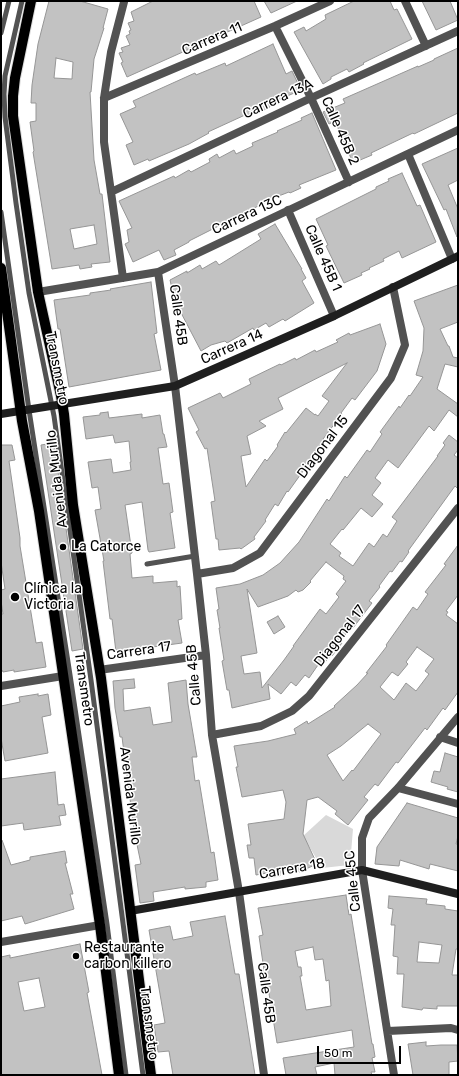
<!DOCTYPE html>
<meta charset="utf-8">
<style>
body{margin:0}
#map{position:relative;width:459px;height:1076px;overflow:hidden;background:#fff;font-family:Rubik,sans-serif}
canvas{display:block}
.frame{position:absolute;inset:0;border:2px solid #000;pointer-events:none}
.scale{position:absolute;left:317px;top:1046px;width:84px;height:18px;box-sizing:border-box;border:2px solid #000;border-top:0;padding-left:5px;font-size:12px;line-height:14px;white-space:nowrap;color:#000;-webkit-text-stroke:3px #fff;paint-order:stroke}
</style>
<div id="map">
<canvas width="459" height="1076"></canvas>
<div class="frame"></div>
<div class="scale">50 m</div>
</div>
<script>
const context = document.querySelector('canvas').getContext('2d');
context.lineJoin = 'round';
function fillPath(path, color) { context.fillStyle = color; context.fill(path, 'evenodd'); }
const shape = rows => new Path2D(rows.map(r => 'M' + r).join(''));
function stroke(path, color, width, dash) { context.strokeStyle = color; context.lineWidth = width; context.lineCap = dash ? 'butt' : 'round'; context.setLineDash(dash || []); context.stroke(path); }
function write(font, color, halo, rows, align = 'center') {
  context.font = font + ' Rubik,sans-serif'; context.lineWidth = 3; context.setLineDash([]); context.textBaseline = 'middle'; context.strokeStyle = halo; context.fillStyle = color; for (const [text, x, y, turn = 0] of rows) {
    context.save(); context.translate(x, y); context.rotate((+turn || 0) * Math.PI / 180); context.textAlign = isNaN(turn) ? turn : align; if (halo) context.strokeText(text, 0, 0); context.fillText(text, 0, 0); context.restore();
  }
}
const green = shape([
 [326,815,353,829,350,865,322,868,303,836]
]);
const building = shape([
 [49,1,80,1,108,9,103,28,104,28,94,59,91,92,90,92,94,160,100,194,102,194,110,262,91,264,92,267,80,269,79,265,52,269,33,152,34,151,30,122,36,121,36,103,31,103,32,85,38,44,49,1],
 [56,58,73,62,72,79,54,78,56,58],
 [94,225,97,244,74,249,70,229,94,225],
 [153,1,254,1,261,17,127,77,121,63,123,62,119,53,123,52,121,48,130,45,126,36,130,34,129,31,131,30,128,23,134,21,131,12,153,1],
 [264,1,297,1,271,13,264,1],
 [354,1,390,1,394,10,397,9,412,39,363,63,364,64,349,72,347,69,331,77,331,79,323,84,294,32,304,27,306,31,326,19,325,15,354,1],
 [422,1,450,1,458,20,436,30,422,1],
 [273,44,286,74,292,71,301,90,269,104,270,107,260,112,259,110,245,116,245,115,208,132,209,133,189,144,149,161,148,159,134,165,126,145,133,142,120,114,136,107,133,101,195,73,196,75,225,63,226,66,273,44],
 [458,48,458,113,414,134,413,133,371,153,372,155,353,163,335,121,329,124,323,112,345,103,343,99,418,66,418,67,434,60,434,59,458,48],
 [312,113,336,170,299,185,301,188,290,193,289,192,276,197,189,241,189,242,174,250,176,255,164,260,159,250,133,262,125,244,129,242,127,230,132,228,119,201,174,176,175,178,189,170,191,172,210,162,209,159,217,154,219,158,234,150,236,154,253,146,252,143,278,132,277,131,302,120,301,118,312,113],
 [458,148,458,180,448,185,458,209,457,237,446,209,444,210,422,164,458,148],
 [402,173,417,206,420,205,436,242,402,258,399,251,383,259,384,261,369,268,370,269,361,273,362,275,344,283,326,246,328,245,316,219,376,189,376,187,389,181,388,179,402,173],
 [275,224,302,269,301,269,306,278,302,281,314,303,285,321,283,319,269,327,266,323,254,330,253,328,227,343,225,341,211,345,201,351,179,309,177,310,170,280,187,271,187,273,200,265,202,269,216,261,219,265,261,239,258,234,275,224],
 [151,282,157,333,154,334,161,370,69,387,60,329,58,329,54,300,90,295,90,293,111,290,110,289,151,282],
 [458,285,458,322,440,329,448,346,449,346,453,357,458,358,458,367,445,364,437,389,458,404,458,417,449,410,434,431,429,426,398,468,388,460,375,478,381,483,372,495,383,504,372,517,361,508,343,530,342,529,330,544,341,553,339,556,353,566,369,543,374,547,383,534,387,537,397,521,392,517,438,456,437,456,445,445,443,443,449,435,458,442,458,450,454,455,458,458,458,489,455,486,408,551,409,552,402,562,400,561,392,572,390,571,379,586,380,587,369,601,372,603,353,628,351,627,340,642,342,643,332,656,331,655,321,667,318,665,309,678,305,675,296,686,291,682,281,694,268,684,270,699,232,708,229,690,227,690,222,661,224,660,219,628,220,628,217,610,219,609,216,588,240,584,263,575,280,563,299,542,327,499,329,501,345,476,347,478,367,450,370,452,382,434,380,432,399,406,400,408,409,395,410,396,423,377,416,375,423,351,424,328,414,301,458,285],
 [326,562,344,576,343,579,346,581,336,594,339,597,326,614,320,609,293,646,294,646,284,660,262,688,260,672,244,674,241,656,257,653,247,589,258,607,288,596,296,590,298,592,303,590,311,582,310,581,326,562],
 [380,324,386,344,377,371,355,400,352,398,341,413,342,414,323,439,324,440,315,452,316,453,288,492,287,491,278,506,275,504,265,520,266,521,254,537,255,539,241,549,240,548,219,550,218,539,216,539,211,502,215,501,207,448,205,449,196,432,199,430,188,408,220,393,223,398,251,384,249,379,280,364,281,365,295,358,296,360,315,350,316,352,338,342,336,340,349,333,350,335,380,324],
 [347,363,322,396,329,401,318,416,315,414,315,415,306,408,286,433,285,432,277,445,278,446,267,461,265,459,246,487,241,456,251,454,247,436,266,426,259,421,283,409,278,398,347,363],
 [108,412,109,418,142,414,142,418,160,415,163,434,164,434,167,447,158,448,163,484,169,483,173,512,170,513,175,548,149,552,148,550,142,502,125,505,132,553,130,554,132,578,153,576,153,583,177,581,177,587,180,586,181,602,182,619,178,620,182,643,116,652,112,619,110,619,103,561,104,561,95,510,101,509,98,487,92,488,88,462,111,459,113,473,131,470,130,462,131,462,129,441,115,443,113,435,86,439,83,417,100,415,100,413,108,412],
 [54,443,83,649,72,651,41,445,54,443],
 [1,445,12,445,15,460,9,461,20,538,20,546,36,643,42,642,46,667,14,672,14,670,3,672,2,670,1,670,1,614,3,614,1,601,1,590,5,589,1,562,1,445],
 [458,545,458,595,446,611,448,612,446,615,458,624,458,692,445,710,443,708,427,730,425,728,398,763,396,762,378,786,375,784,364,797,368,800,348,825,335,814,337,811,318,797,307,800,303,834,317,864,299,872,298,867,280,870,280,876,268,878,267,873,256,875,254,858,249,858,247,845,251,845,248,824,284,819,286,802,283,790,242,797,236,767,238,767,234,746,268,741,296,734,294,729,307,721,308,724,335,707,334,706,357,685,368,673,366,673,387,646,386,645,413,607,417,610,428,594,425,592,446,565,444,564,458,545],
 [417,647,434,659,425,671,429,674,416,691,406,683,394,700,380,687,392,672,398,676,408,664,406,662,417,647],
 [368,724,381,734,353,771,352,770,343,781,327,755,341,746,368,724],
 [278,616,285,627,274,634,267,622,278,616],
 [134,679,135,688,123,689,124,711,150,707,153,725,172,722,168,683,186,680,188,704,197,757,192,757,195,781,199,780,211,853,214,852,218,880,206,882,206,887,185,889,185,887,153,892,154,901,140,903,135,865,141,864,134,830,122,737,120,737,115,708,113,681,134,679],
 [38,694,38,696,48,694,51,715,42,717,48,753,5,761,1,738,1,706,20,702,19,697,38,694],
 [445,753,458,757,458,792,447,789,448,787,431,782,434,771,440,772,445,753],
 [55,772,58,805,64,804,66,815,59,816,61,825,24,830,23,823,1,826,1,779,55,772],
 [407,803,458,818,458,836,456,844,458,844,458,871,430,864,429,869,400,860,399,866,375,864,377,847,407,803],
 [1,840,2,840,11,865,30,860,30,857,65,851,67,863,65,863,73,894,70,894,74,909,25,924,22,916,1,921,1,840],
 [346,895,349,915,351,914,372,1044,373,1044,375,1057,372,1058,375,1072,371,1072,372,1075,335,1075,334,1063,315,1067,317,1075,286,1075,283,1058,354,1047,352,1030,277,1043,267,981,265,982,263,970,264,970,259,936,263,935,258,908,346,895],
 [313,947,315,960,323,959,326,981,329,980,331,1006,306,1010,300,976,302,976,301,967,298,967,295,951,313,947],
 [389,896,427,899,426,904,445,906,445,909,458,911,458,949,456,949,452,975,458,975,458,1006,437,1006,437,1009,423,1008,422,1010,402,1007,404,974,397,974,398,957,393,956,395,925,391,925,393,909,388,908,389,896],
 [419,942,442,945,439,963,417,962,419,942],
 [225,916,235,974,239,974,255,1075,173,1075,169,1051,158,1052,154,1025,165,1023,149,930,170,926,173,940,193,936,190,922,225,916],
 [80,944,89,992,87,993,102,1075,1,1075,1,957,10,955,10,958,80,944],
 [39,978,45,1007,24,1011,18,982,39,978],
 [426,1042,426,1046,441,1045,457,1045,458,1061,449,1062,449,1075,413,1075,408,1044,426,1042]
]);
const lane = shape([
 [22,1,5,76,4,94,5,117,16,203,29,293,54,416,91,680,143,1075],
 [1,33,9,1],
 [1,212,29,410,70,675,107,924,126,1075],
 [147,564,195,556]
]);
const street = shape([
 [405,1,426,46],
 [275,26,311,98,349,182],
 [104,98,275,26,330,1],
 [408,154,452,259],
 [111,192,311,98,458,31],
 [288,210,334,316],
 [158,272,175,386,197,574,206,655,212,735,239,892,264,1075],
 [123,278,104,142,104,98,111,52,124,2],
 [38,292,158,272,458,130],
 [197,574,233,568,260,553,391,378,405,345,393,287],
 [99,670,206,655],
 [1,686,63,676],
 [212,735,261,726,292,711,309,696,458,508],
 [440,737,458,743],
 [398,788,458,804],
 [1,942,100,925],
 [388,1031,451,1028,458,1030],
 [394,1075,362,870,362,838,369,818,398,788,458,717]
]);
const secondary = shape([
 [1,414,175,386,334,316,458,256],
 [130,911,362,870,458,894]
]);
const primary = shape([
 [31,1,15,78,13,96,13,116,38,292,61,396,64,414,73,505,101,678,151,1075],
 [1,268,22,421,39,511,100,925,119,1075]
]);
const markers = [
 [63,547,4,"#000"],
 [15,597,5,"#000"],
 [76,956,4,"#000"]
];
const streetNames = [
 ["Carrera 11",212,39,-23],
 ["Carrera 13A",278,99,-25],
 ["Calle 45B 2",340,131,66],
 ["Carrera 13C",247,215,-25],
 ["Calle 45B 1",323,258,66],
 ["Calle 45B",178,315,82],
 ["Carrera 14",232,347,-24],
 ["Transmetro",57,368,79],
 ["Diagonal 15",323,447,-53],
 ["Avenida Murillo",57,479,-97],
 ["Diagonal 17",340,636,-52],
 ["Carrera 17",139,651,-8],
 ["Calle 45B",194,675,-95],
 ["Transmetro",84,689,82],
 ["Avenida Murillo",130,796,83],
 ["Carrera 18",292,869,-10],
 ["Calle 45C",353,881,-96],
 ["Calle 45B",266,993,82],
 ["Transmetro",149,1023,83]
];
const poiNames = [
 ["La Catorce",71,547],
 ["Clínica la",24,589],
 ["Victoria",24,605],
 ["Restaurante",84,948],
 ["carbon killero",84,964]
];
fillPath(green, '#d9d9d9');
fillPath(building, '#c2c2c2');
stroke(building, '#969696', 1);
stroke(primary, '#dbdbdb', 12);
stroke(lane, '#525252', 5);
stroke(street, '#525252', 8);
stroke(secondary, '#1f1f1f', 8);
stroke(primary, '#000', 10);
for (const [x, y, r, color] of markers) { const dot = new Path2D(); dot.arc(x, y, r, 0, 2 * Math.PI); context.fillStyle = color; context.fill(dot); stroke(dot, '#fff', 1.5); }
write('14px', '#000', '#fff', streetNames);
write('14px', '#000', '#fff', poiNames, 'left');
</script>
